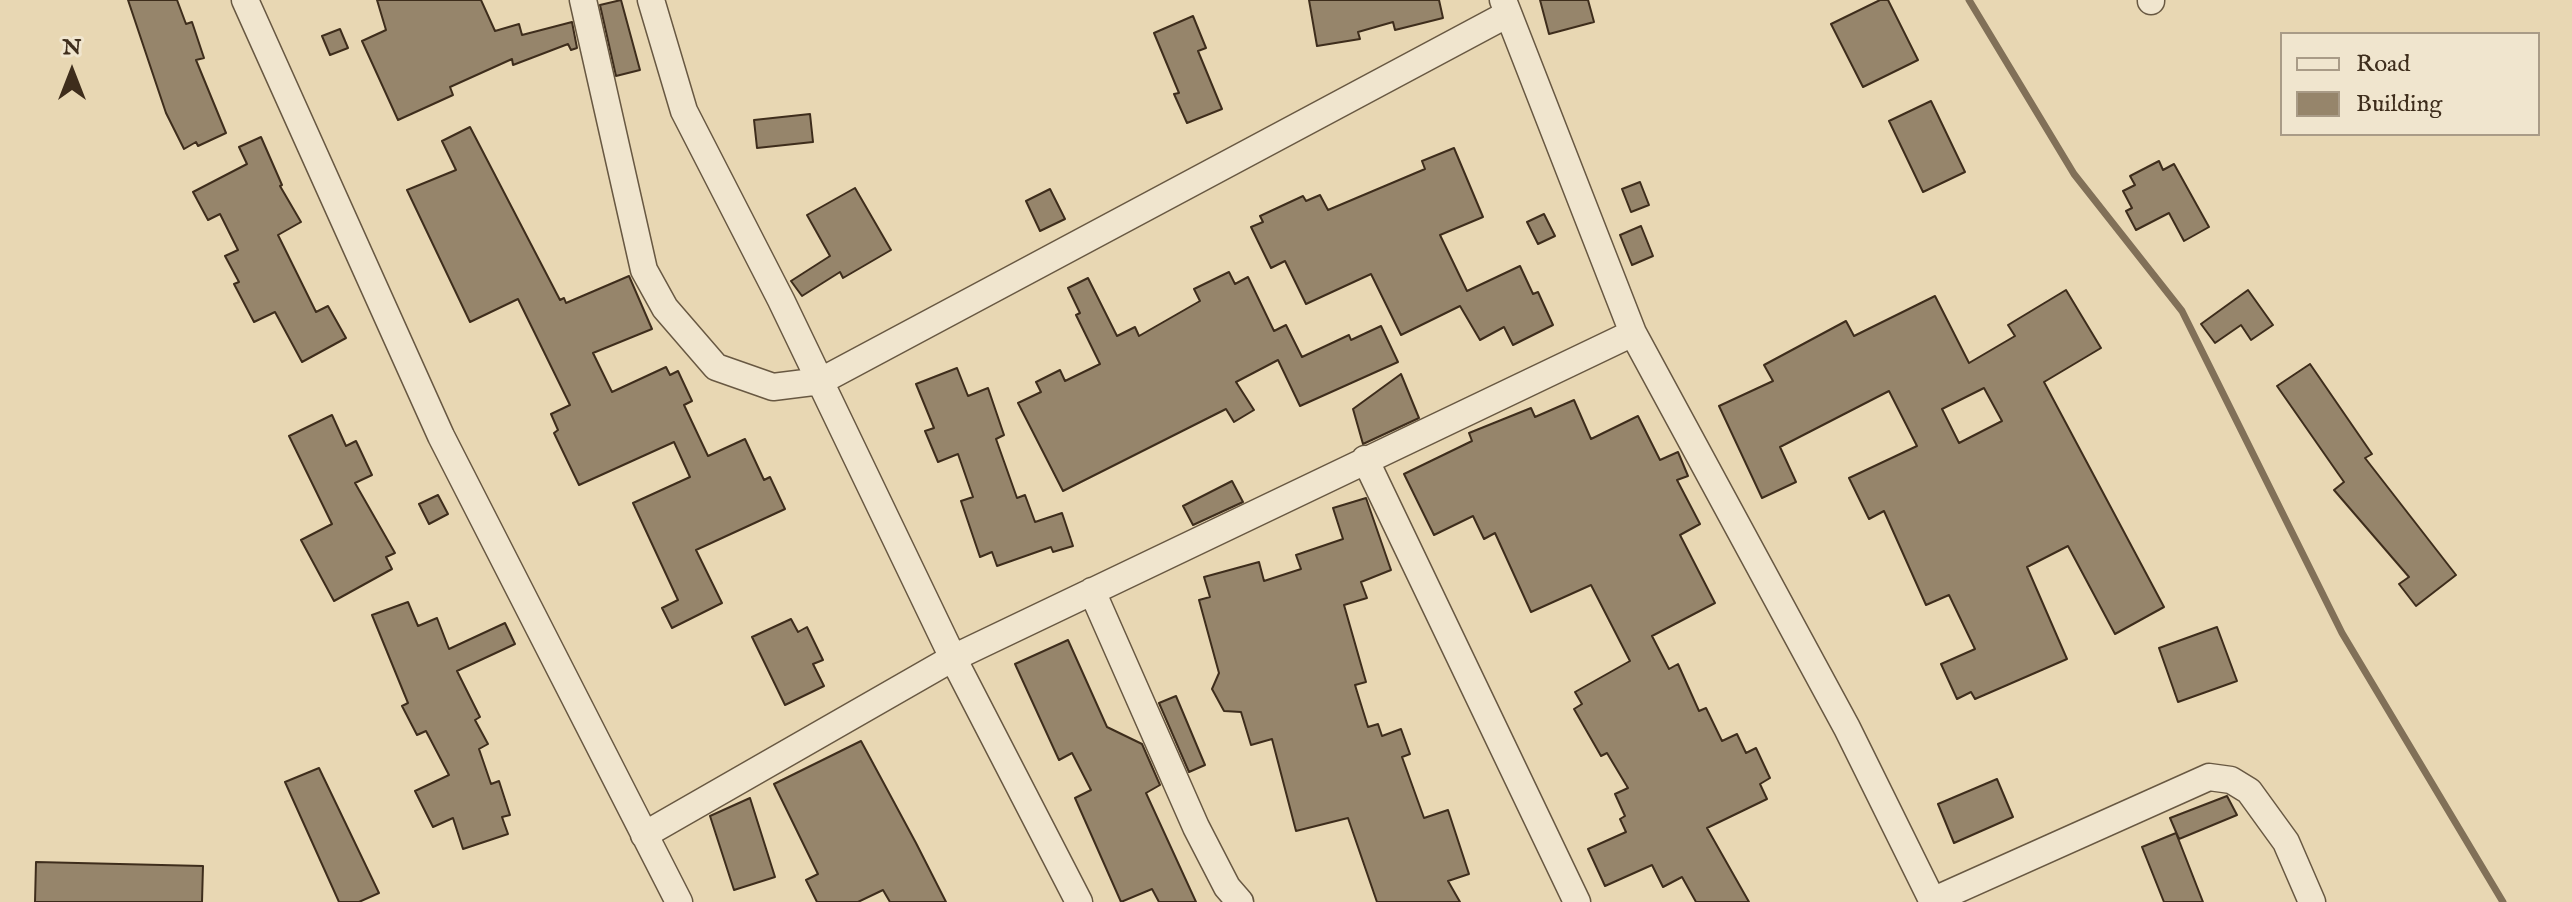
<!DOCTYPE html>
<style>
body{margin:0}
#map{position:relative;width:2572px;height:902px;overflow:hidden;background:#e8d7b3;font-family:"IM FELL English",serif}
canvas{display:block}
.legend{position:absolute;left:2280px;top:32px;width:260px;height:104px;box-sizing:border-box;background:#f0e5ce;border:2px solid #a99b87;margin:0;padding:10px 14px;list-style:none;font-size:24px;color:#3e2d1c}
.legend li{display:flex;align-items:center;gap:16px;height:40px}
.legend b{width:40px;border:2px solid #a99b87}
.north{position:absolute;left:32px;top:32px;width:80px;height:80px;-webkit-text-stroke:6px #f0e5ce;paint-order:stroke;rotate:0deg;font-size:22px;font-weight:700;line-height:32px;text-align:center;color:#3e2d1c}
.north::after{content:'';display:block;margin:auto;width:28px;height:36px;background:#3e2d1c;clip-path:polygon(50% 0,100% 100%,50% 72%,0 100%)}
</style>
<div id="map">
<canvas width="2572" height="902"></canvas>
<ul class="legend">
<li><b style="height:10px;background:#f0e5ce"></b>Road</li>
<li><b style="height:22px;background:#96856b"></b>Building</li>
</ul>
<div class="north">N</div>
</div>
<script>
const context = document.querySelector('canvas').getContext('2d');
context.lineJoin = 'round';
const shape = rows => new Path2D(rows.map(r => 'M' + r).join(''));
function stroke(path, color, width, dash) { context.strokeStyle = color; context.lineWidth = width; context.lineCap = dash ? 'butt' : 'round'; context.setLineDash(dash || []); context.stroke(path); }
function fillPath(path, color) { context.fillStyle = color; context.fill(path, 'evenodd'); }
const stream = shape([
 [1969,0,2074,174,2182,311,2342,633,2503,902]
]);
const building = shape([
 [128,0,177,0,186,24,192,22,204,58,196,60,226,133,198,146,196,142,184,149,166,113,128,0],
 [377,0,481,0,495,31,519,24,522,35,572,22,577,48,571,50,568,44,513,65,512,59,450,87,453,95,398,120,362,41,386,30,377,0],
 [621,0,640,70,616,76,600,5,621,0],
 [1309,0,1439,0,1443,18,1395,30,1393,22,1358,32,1360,39,1317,46,1309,0],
 [1540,0,1588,0,1594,22,1549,34,1540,0],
 [1880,0,1888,0,1918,60,1863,87,1831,24,1880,0],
 [1193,16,1206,48,1198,51,1222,109,1187,123,1174,94,1179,93,1154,33,1193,16],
 [340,29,348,48,330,55,322,36,340,29],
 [1931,101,1965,172,1923,192,1889,121,1931,101],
 [810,114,813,142,757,148,754,120,810,114],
 [470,127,560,300,564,298,566,303,629,276,652,329,593,353,612,392,666,367,670,375,678,371,692,401,684,405,708,456,745,439,764,480,770,477,785,509,696,550,722,603,672,628,662,608,678,600,633,503,690,477,674,442,579,485,554,433,558,430,551,414,570,405,518,299,470,322,407,190,456,170,442,141,470,127],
 [261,137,282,185,280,186,301,222,278,235,316,312,328,306,346,338,302,362,275,312,254,322,234,284,239,282,225,256,238,250,220,214,208,220,193,192,247,164,239,147,261,137],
 [1454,148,1483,217,1440,235,1467,291,1520,266,1533,294,1538,292,1553,325,1513,345,1504,327,1480,340,1460,306,1401,335,1371,274,1306,304,1285,261,1271,268,1251,227,1263,222,1260,216,1303,196,1306,201,1320,195,1328,210,1425,169,1422,161,1454,148],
 [2159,161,2163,170,2174,164,2209,227,2184,241,2169,213,2136,230,2126,211,2132,208,2123,191,2135,185,2130,176,2159,161],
 [1640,182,1649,205,1631,212,1622,189,1640,182],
 [855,188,891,250,843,278,840,272,802,296,791,281,830,256,807,215,855,188],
 [1050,189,1065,219,1040,231,1026,201,1050,189],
 [1544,214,1555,236,1538,244,1527,222,1544,214],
 [1641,226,1653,256,1632,265,1620,235,1641,226],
 [1229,272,1235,284,1248,277,1274,331,1286,325,1302,357,1349,335,1351,340,1381,326,1398,362,1300,406,1278,360,1236,382,1254,410,1234,422,1226,409,1063,491,1018,403,1041,392,1036,382,1060,370,1065,381,1100,364,1076,315,1080,313,1068,288,1088,278,1117,336,1135,327,1139,336,1200,301,1194,289,1229,272],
 [2066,290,2101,348,2044,382,2164,607,2115,634,2068,546,2027,567,2067,659,1975,699,1971,692,1957,699,1941,664,1975,649,1949,595,1926,605,1884,511,1869,519,1849,478,1917,446,1889,391,1780,447,1796,482,1762,498,1719,406,1773,381,1764,365,1846,321,1854,336,1935,296,1969,363,2015,336,2008,325,2066,290],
 [1984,388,2002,421,1959,443,1942,409,1984,388],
 [2248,290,2273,325,2251,340,2241,325,2215,343,2201,324,2248,290],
 [2310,364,2372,454,2365,458,2456,575,2416,606,2399,584,2409,577,2334,490,2344,482,2277,386,2310,364],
 [957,368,968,396,988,388,1004,435,996,439,1017,498,1025,495,1035,522,1062,513,1073,546,1053,552,1051,547,997,566,992,552,980,557,961,501,973,497,958,454,938,462,925,431,934,428,916,384,957,368],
 [1401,374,1419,418,1363,444,1353,409,1401,374],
 [1574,400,1591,439,1638,416,1660,460,1678,452,1688,476,1677,480,1700,524,1680,535,1715,603,1652,636,1669,669,1678,664,1699,711,1706,708,1722,741,1737,734,1746,753,1756,748,1770,778,1760,784,1767,799,1707,828,1749,902,1696,902,1682,877,1663,887,1652,865,1605,886,1588,849,1626,832,1620,819,1625,816,1615,794,1628,788,1607,753,1601,756,1574,709,1582,704,1575,692,1630,661,1591,585,1531,612,1495,533,1484,539,1473,516,1434,535,1404,474,1472,441,1469,433,1531,408,1535,417,1574,400],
 [332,415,346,446,356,441,372,475,355,483,395,553,386,557,392,569,334,601,301,540,332,524,289,436,332,415],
 [1232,481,1243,502,1193,525,1183,506,1232,481],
 [438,495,448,514,429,524,419,504,438,495],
 [1366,498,1391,570,1361,582,1367,598,1344,605,1366,682,1355,685,1368,727,1378,724,1382,736,1401,729,1410,754,1402,757,1424,818,1448,810,1469,874,1448,881,1460,902,1377,902,1348,818,1296,831,1272,739,1251,745,1241,712,1224,711,1212,689,1219,673,1199,600,1210,597,1204,577,1259,562,1264,581,1301,569,1296,555,1343,539,1333,508,1366,498],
 [408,602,418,626,437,618,449,649,505,623,515,644,457,671,480,717,475,720,488,744,479,749,491,784,499,781,510,815,502,817,508,834,463,849,453,818,433,827,415,791,449,775,426,731,417,735,402,706,408,703,372,615,408,602],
 [791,619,798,632,807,627,823,660,813,664,824,686,785,705,752,637,791,619],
 [2217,627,2237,681,2178,702,2159,648,2217,627],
 [1068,640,1107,727,1142,744,1160,785,1146,793,1196,902,1159,902,1152,889,1121,902,1075,798,1091,790,1072,753,1059,760,1015,664,1068,640],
 [1176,696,1205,765,1189,772,1159,703,1176,696],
 [861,741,916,843,946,902,890,902,883,890,858,902,817,902,806,880,818,874,774,784,861,741],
 [319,768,379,893,359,902,339,902,285,782,319,768],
 [1997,779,2013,817,1954,843,1938,804,1997,779],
 [2227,796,2237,815,2179,839,2170,818,2227,796],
 [750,798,775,877,734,890,710,816,750,798],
 [2176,833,2203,902,2164,902,2142,847,2176,833],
 [36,862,203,866,202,902,35,902,36,862]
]);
const minor = shape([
 [245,0,441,436,679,902],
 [583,0,644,270,665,308,716,367,773,387,821,381,1506,15],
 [651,0,684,111,781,300,953,658,1079,902],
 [1503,0,1633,333,1847,728,1933,902],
 [2151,1,2151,0],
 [1365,459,1577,902],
 [1092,591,1196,827,1227,887,1240,902],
 [644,835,953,658,1633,333],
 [1932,901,2209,777,2231,780,2249,791,2286,842,2312,902]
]);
stroke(stream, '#817058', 7);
fillPath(building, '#96856b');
stroke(building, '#3e2d1c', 2);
stroke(minor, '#685842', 29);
stroke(minor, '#f0e5ce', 26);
</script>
